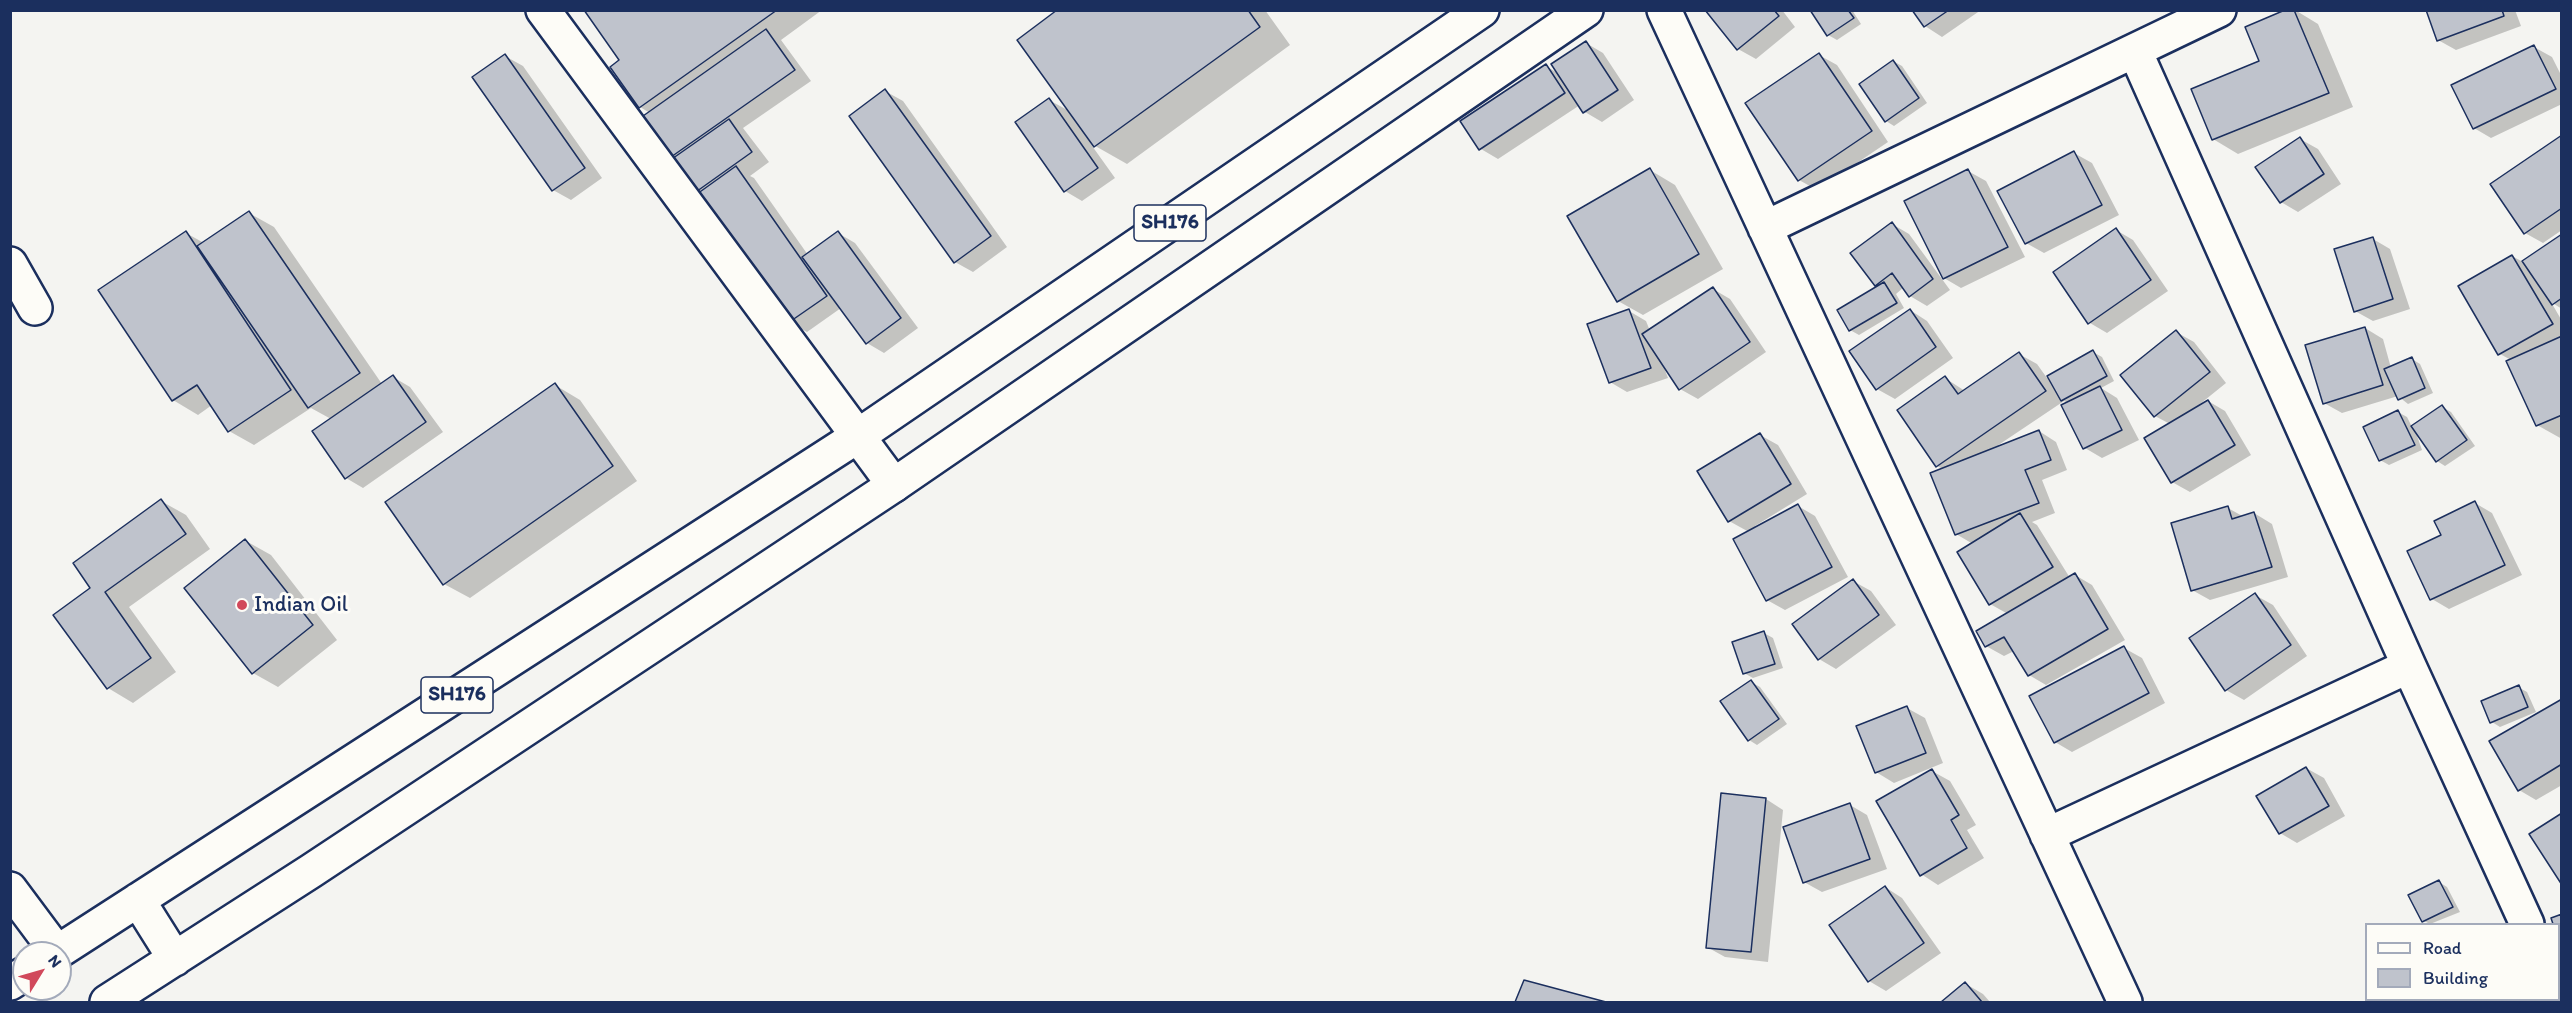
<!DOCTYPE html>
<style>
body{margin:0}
#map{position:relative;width:2572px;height:1013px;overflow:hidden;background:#f4f4f1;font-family:Itim,sans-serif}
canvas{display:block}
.frame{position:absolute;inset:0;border:12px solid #1b2f5e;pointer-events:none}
.legend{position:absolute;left:2365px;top:923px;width:195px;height:78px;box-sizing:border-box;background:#fdfcf7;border:2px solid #a3aaba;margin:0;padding:8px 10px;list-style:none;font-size:18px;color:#1b2f5e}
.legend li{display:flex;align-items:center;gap:12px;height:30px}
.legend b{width:30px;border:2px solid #a3aaba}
.north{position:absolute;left:12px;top:941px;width:60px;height:60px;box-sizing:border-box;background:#fdfcf7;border:2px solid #a3aaba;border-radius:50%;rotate:53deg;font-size:16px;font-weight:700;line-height:24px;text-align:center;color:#1b2f5e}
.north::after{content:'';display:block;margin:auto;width:21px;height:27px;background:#d1495b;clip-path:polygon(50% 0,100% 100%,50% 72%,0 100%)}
</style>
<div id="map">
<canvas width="2572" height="1013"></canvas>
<div class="frame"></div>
<ul class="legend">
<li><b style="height:8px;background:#fdfcf7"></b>Road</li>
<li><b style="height:16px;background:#bfc3cc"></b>Building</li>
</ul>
<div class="north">N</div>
</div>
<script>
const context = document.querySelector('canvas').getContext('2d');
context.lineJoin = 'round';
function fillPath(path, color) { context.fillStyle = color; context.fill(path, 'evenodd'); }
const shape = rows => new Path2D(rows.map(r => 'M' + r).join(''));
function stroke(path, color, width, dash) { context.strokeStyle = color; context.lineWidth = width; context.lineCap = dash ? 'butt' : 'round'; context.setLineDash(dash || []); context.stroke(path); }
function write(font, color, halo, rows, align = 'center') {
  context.font = font + ' Itim,sans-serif'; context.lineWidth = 6; context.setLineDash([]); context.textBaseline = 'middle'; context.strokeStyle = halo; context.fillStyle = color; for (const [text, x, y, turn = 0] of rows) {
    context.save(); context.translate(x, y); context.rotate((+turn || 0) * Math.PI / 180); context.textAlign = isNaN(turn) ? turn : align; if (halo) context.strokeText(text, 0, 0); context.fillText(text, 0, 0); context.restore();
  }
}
const shadow = shape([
 [585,10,822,10,781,40,811,81,743,128,769,162,750,176,754,178,808,255,838,233,855,243,918,328,884,353,867,343,841,308,807,332,789,322,694,193,650,113,640,107,612,67,621,61],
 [1059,10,1265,10,1290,45,1127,164,1090,143,1115,178,1082,201,1065,191,1049,100,1071,112],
 [1707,10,1782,10,1795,27,1756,59,1738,49],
 [1812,10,1852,10,1861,24,1837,40,1828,35],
 [1914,10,1981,10,1942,37,1925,26],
 [2289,10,2295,10,2318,24,2353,107,2238,154,2213,139],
 [2428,10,2515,10,2521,26,2456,50,2438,40],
 [1586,43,1603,53,1634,100,1602,122,1585,112,1580,105,1498,159,1481,149,1463,122,1546,66,1559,74],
 [2534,47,2552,57,2562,77,2562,104,2491,138,2474,128],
 [1819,55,1837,65,1888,142,1817,190,1799,180],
 [505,56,523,66,602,178,571,200,553,190],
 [1893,61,1902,66,1927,103,1894,126,1886,121],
 [885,91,903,101,1007,247,973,272,955,262],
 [2562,137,2562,230,2543,243,2525,233],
 [2300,139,2318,149,2341,184,2298,212,2281,202],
 [2074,153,2092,163,2119,215,2044,253,2026,243],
 [1650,170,1675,185,1723,269,1643,315,1618,301],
 [1968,171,1986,181,2025,257,1961,288,1944,278],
 [249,213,274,227,382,384,393,377,410,387,443,432,363,488,346,478,331,419,311,408,254,445,229,431,212,405,198,415,173,400,186,233,204,243],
 [1892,224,1909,234,1950,290,1927,306,1910,296,1904,287,1896,294,1904,308,1859,335,1850,330,1879,286,1876,285],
 [2116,230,2133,240,2168,291,2107,333,2090,323],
 [2562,236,2562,309,2551,302,2562,321,2562,439,2537,425,2511,360,2500,354,2512,256,2523,262],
 [2373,239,2390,249,2410,309,2373,321,2355,311],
 [1713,289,1730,299,1766,352,1698,399,1680,389,1663,365,1668,378,1627,392,1610,382,1629,311,1646,321,1650,331],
 [1910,310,1927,321,1953,358,1895,399,1877,389],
 [2365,328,2383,339,2391,368,2412,359,2420,364,2433,393,2408,404,2398,396,2342,413,2324,403],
 [2176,332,2194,342,2226,383,2200,404,2201,405,2208,401,2225,411,2251,455,2190,492,2172,482,2170,424,2155,416],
 [2093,352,2102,357,2114,381,2101,388,2117,398,2139,440,2102,458,2085,448,2068,403,2064,401,1997,446,2039,431,2056,442,2067,470,2042,480,2055,513,2032,522,2037,525,2070,578,2075,575,2092,585,2125,640,2046,685,2029,675,2014,651,2004,656,1986,646,2008,614,1990,604,1973,544,1956,534,1943,469,1937,466,1945,378,1965,391,2019,354,2037,364,2047,378],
 [555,385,580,400,637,481,470,598,444,584],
 [2442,407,2451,412,2475,446,2445,466,2437,461,2415,430,2422,450,2389,465,2380,460,2398,412,2407,417,2412,427],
 [1760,435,1778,445,1807,494,1755,526,1756,528,1798,506,1815,516,1848,577,1785,610,1767,600,1749,532,1729,521],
 [161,501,186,515,210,549,129,607,176,672,133,703,108,688,92,589],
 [2475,503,2492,513,2522,575,2449,609,2432,599],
 [2228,508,2244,517,2254,513,2272,524,2288,577,2210,600,2192,590],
 [246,541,271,555,337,640,278,687,253,673],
 [1853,581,1871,591,1896,625,1836,669,1819,659],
 [2255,595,2273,605,2307,656,2244,700,2226,690],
 [1764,633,1773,638,1783,668,1753,678,1744,673],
 [2124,648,2142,658,2165,703,2072,752,2055,742],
 [1751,682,1760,687,1787,724,1757,745,1749,740],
 [2518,687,2527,692,2536,712,2500,727,2492,722],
 [2562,700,2562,785,2536,800,2519,790],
 [1907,708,1925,718,1943,763,1894,783,1876,772],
 [2306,768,2324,778,2345,816,2297,843,2280,833],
 [1932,771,1950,781,1976,825,1967,830,1984,858,1938,885,1921,874],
 [1766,799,1783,810,1768,962,1725,957,1707,947],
 [1850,805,1867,815,1887,869,1822,892,1804,882],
 [2439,882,2447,887,2460,912,2430,924,2424,921],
 [1885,887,1902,898,1941,953,1886,991,1869,981],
 [1525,982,1600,1002,1517,1002],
 [1966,984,1983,994,1990,1002,1943,1002],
 [2422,1000,2488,1000,2490,1002,2425,1002]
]);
const building = shape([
 [584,10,777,10,639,108,610,67,619,60,584,10],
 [1057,10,1248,10,1260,27,1094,147,1017,40,1057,10],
 [1705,10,1774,10,1779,16,1737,50,1705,10],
 [1810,10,1848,10,1854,18,1827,36,1810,10],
 [1912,10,1949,10,1924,27,1912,10],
 [2285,10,2294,10,2329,93,2212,140,2191,89,2259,61,2245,27,2285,10],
 [2426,10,2502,10,2504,16,2437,41,2426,10],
 [766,29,795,70,671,157,643,116,766,29],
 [1586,41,1618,90,1583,113,1551,64,1586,41],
 [2534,45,2556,89,2473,129,2451,85,2534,45],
 [1819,53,1872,131,1798,181,1745,103,1819,53],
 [505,54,585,168,552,191,472,77,505,54],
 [1893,60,1919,98,1885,122,1859,84,1893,60],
 [1546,64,1565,93,1479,150,1460,121,1546,64],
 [885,89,991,236,954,263,849,116,885,89],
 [1049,98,1098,168,1064,192,1015,122,1049,98],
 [729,119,752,152,693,194,669,161,729,119],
 [2562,135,2562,208,2524,234,2490,184,2562,135],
 [2300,137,2324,174,2280,203,2255,167,2300,137],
 [2074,151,2102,205,2025,244,1997,191,2074,151],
 [736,166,827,296,788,323,697,194,736,166],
 [1650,168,1699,254,1617,302,1567,216,1650,168],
 [1968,169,2008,247,1943,279,1904,201,1968,169],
 [249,211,360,373,308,408,197,246,249,211],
 [1892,222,1933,279,1909,297,1892,273,1875,286,1850,253,1892,222],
 [2116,228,2151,280,2088,324,2053,272,2116,228],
 [186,231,291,390,228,432,197,385,172,401,98,290,186,231],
 [838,231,901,318,866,344,802,257,838,231],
 [2562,234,2562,298,2552,305,2522,261,2562,234],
 [2373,237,2393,299,2354,312,2334,249,2373,237],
 [2512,255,2553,324,2498,355,2458,286,2512,255],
 [1884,282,1897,303,1849,331,1837,310,1884,282],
 [1713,287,1750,342,1679,390,1642,334,1713,287],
 [1629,309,1651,368,1609,383,1587,324,1629,309],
 [1910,309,1936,347,1876,390,1849,351,1910,309],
 [2365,327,2383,385,2323,404,2305,345,2365,327],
 [2176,330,2210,372,2154,417,2120,375,2176,330],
 [2562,336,2562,415,2536,426,2506,361,2562,336],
 [2093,350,2107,376,2061,401,2047,376,2093,350],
 [2019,352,2046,391,1936,467,1897,410,1945,376,1958,394,2019,352],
 [2412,357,2425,388,2398,400,2384,369,2412,357],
 [393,375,426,422,345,479,312,431,393,375],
 [555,383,613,466,443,585,385,502,555,383],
 [2100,386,2122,430,2083,449,2061,405,2100,386],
 [2208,400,2235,445,2171,483,2144,438,2208,400],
 [2442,405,2467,440,2436,462,2411,426,2442,405],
 [2398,410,2415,445,2379,461,2363,427,2398,410],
 [2039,430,2051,460,2025,470,2039,503,1955,535,1930,473,2039,430],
 [1760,433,1791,484,1728,522,1697,471,1760,433],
 [161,499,186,534,105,592,151,658,107,689,53,615,90,588,73,563,161,499],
 [2475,501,2505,565,2430,600,2407,551,2441,535,2434,521,2475,501],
 [1798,504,1832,567,1766,601,1733,539,1798,504],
 [2228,506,2232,519,2254,512,2272,567,2191,591,2171,523,2228,506],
 [2020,513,2053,567,1989,605,1957,552,2020,513],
 [245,539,313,625,252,674,184,588,245,539],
 [2075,573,2108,629,2028,676,2004,637,1985,647,1976,631,2075,573],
 [1853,579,1879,615,1818,660,1792,624,1853,579],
 [2255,593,2291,645,2225,691,2189,638,2255,593],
 [1764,631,1775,664,1743,674,1732,642,1764,631],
 [2124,646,2149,693,2054,743,2029,696,2124,646],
 [1751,680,1779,719,1748,741,1720,701,1751,680],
 [2519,685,2528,707,2490,723,2481,701,2519,685],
 [2562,699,2562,764,2518,791,2489,741,2562,699],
 [1907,706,1926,753,1875,773,1856,726,1907,706],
 [2306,767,2329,806,2279,834,2256,796,2306,767],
 [1932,769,1959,815,1951,820,1967,848,1920,876,1876,801,1932,769],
 [1721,793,1766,798,1751,952,1706,948,1721,793],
 [1850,803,1870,859,1803,883,1783,827,1850,803],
 [2562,813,2562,885,2529,834,2562,813],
 [2439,880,2453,907,2422,922,2408,895,2439,880],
 [1885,886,1924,943,1868,982,1829,925,1885,886],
 [2562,914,2562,944,2558,937,2558,924,2553,924,2551,918,2562,914],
 [1524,980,1606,1002,1515,1002,1524,980],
 [1965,982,1982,1002,1941,1002,1965,982],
 [2421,1000,2469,1000,2465,1002,2423,1002,2421,1000]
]);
const minor = shape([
 [543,10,894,485],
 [1664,10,2125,1002],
 [2135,51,2409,666,2527,924],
 [1765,228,2219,10],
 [10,264,35,308],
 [2047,835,2409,666],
 [10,889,57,952],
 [2558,992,2562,998]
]);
const primary = shape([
 [138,900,175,959],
 [56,953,858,436,1482,10],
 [10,983,24,974],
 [107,1002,311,871,894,485,1586,10]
]);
const markers = [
 [242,605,6,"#d1495b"]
];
const shields = [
 [1170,223,72],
 [457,695,72]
];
const shieldNames = [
 ["SH176",1170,223],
 ["SH176",457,695]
];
const poiNames = [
 ["Indian Oil",254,605]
];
fillPath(shadow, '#0003');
fillPath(building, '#bfc3cc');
stroke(building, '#1b2f5e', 1.5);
stroke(minor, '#1b2f5e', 38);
stroke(primary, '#1b2f5e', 38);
stroke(minor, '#fdfcf7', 33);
stroke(primary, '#fdfcf7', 33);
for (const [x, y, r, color] of markers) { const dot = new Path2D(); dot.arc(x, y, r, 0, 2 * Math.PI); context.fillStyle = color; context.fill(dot); stroke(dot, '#fdfcf7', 2); }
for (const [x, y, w] of shields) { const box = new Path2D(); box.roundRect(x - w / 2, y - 18, w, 36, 4.5); context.fillStyle = '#fdfcf7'; context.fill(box); stroke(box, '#1b2f5e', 1.5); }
write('bold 21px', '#1b2f5e', null, shieldNames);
write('22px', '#1b2f5e', '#fdfcf7', poiNames, 'left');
</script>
